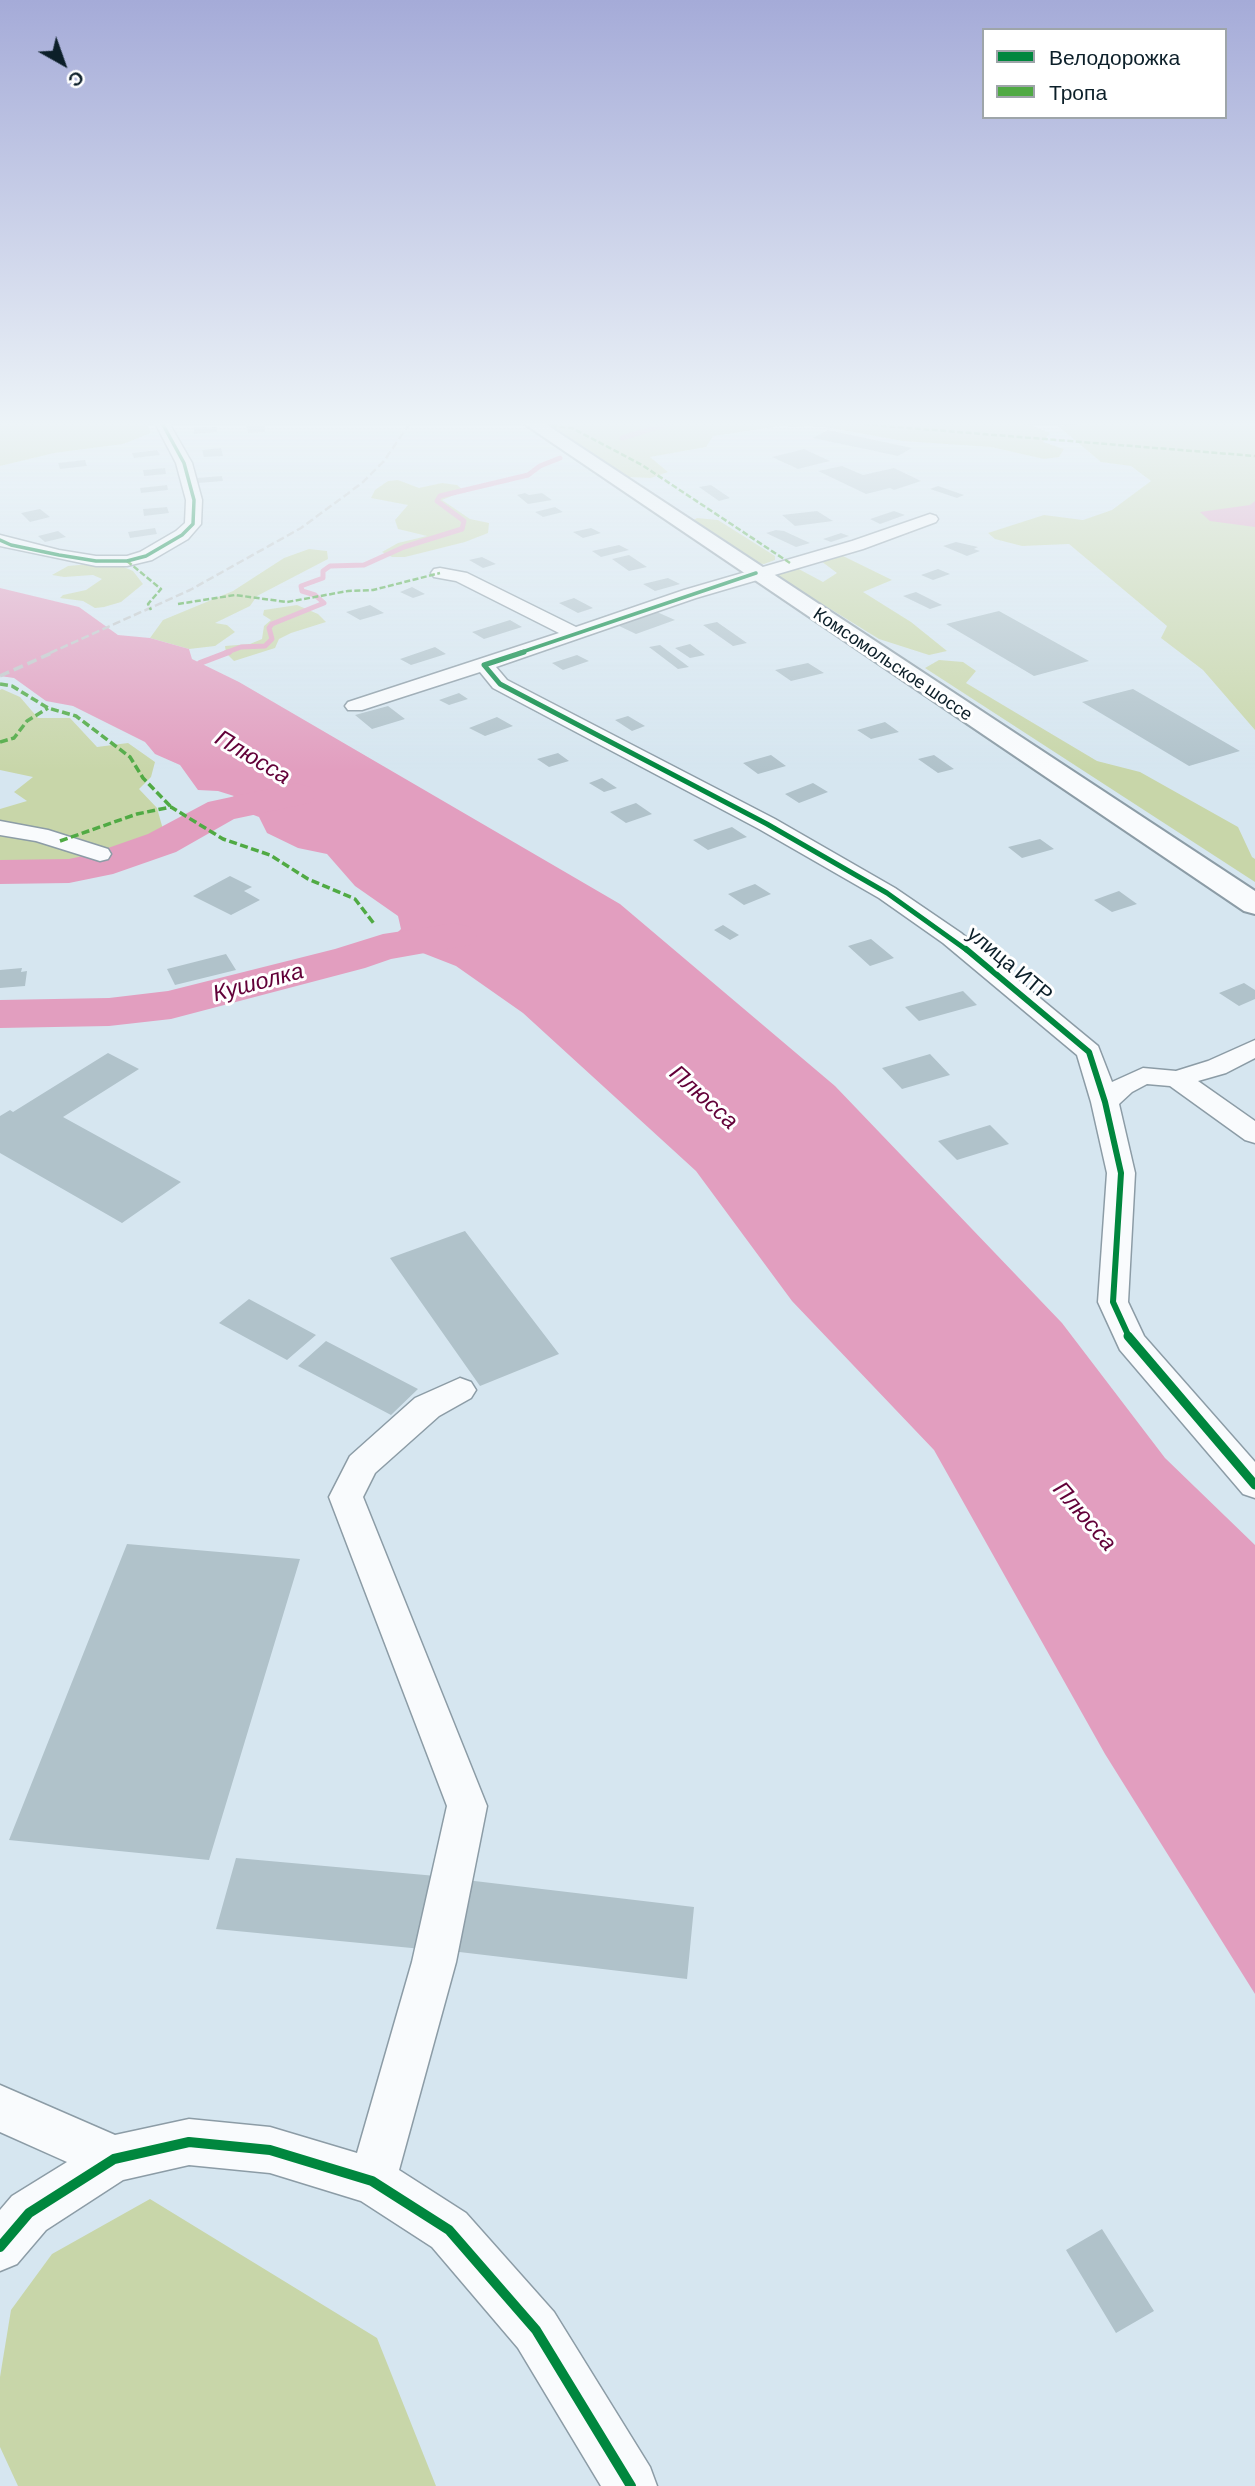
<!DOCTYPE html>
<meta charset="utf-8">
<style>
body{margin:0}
#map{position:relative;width:1255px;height:2486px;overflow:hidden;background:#d6e6f0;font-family:Barlow,sans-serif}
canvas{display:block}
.legend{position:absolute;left:982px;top:28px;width:245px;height:91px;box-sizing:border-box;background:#fff;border:2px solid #9ea5a9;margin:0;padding:9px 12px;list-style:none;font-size:21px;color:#0c1f29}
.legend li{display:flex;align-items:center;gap:14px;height:35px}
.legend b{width:35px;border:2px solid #9ea5a9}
.north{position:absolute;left:28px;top:28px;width:70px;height:70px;-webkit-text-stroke:5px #fff;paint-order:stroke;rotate:140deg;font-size:19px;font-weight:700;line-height:28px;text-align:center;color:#0c1f29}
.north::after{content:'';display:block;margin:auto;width:24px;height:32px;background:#0c1f29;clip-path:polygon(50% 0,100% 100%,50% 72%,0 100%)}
</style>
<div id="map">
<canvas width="1255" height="2486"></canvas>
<ul class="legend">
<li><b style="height:9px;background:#00873e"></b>Велодорожка</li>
<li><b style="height:9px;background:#50aa44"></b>Тропа</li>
</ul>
<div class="north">С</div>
</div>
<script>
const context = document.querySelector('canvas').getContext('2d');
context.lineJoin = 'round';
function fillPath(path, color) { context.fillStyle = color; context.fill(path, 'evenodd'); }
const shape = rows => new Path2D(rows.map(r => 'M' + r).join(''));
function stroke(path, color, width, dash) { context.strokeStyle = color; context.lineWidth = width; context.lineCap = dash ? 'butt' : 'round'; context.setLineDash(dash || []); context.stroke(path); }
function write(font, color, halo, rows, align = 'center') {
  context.font = font + ' Barlow,sans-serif'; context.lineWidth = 6; context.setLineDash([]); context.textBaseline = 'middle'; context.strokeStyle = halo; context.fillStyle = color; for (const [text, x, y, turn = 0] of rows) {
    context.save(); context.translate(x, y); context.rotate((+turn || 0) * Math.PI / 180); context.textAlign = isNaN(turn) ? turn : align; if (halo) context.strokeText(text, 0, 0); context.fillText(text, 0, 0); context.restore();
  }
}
const green = shape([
 [0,423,146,423,151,433,123,444,54,453,0,466],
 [558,423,1026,423,1050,433,1043,442,1064,449,1059,457,1044,459,991,447,903,441,826,427,780,426,713,436,706,447,650,457,668,472,651,478,628,477,554,428],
 [1096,423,1255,423,1255,730,1203,670,1161,638,1167,626,1069,544,1022,546,995,539,988,533,1044,515,1083,520,1112,510,1151,481,1131,466,1101,462,1058,426],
 [398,480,419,488,442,483,457,485,464,491,442,500,470,519,489,523,488,533,465,542,405,557,392,557,382,552,398,543,427,536,398,529,395,520,408,505,371,498,375,490,388,481],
 [697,518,718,520,775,556,775,560,764,564,755,563,692,521],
 [309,549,327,551,328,559,257,596,250,606,215,623,227,625,235,632,215,646,189,649,150,638,163,620,233,591,284,558],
 [841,555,892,580,863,592,911,622,947,651,929,655,879,639,777,576,780,572,795,567,823,582,837,573,821,561],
 [89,564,117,564,133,571,143,584,121,602,104,607,95,608,83,601,60,598,63,595,86,590,102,579,93,575,64,577,52,575,68,566],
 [297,605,318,614,326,622,291,633,279,639,275,648,234,661,226,653,225,646,250,644,262,639,264,626,271,620,263,615,264,610],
 [939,660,963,662,976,671,966,683,1097,761,1140,772,1238,827,1252,857,1255,859,1255,882,925,668],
 [2,689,20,697,38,718,70,718,97,747,128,743,155,762,151,777,139,789,157,808,164,833,139,839,121,852,80,860,41,860,0,865,0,809,27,801,14,792,33,777,0,770,0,690],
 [150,2199,377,2338,436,2486,18,2486,0,2447,0,2377,11,2310,52,2254]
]);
const water = shape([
 [1255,501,1255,527,1210,521,1200,512,1250,505],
 [0,588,79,607,118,635,150,638,189,649,192,659,239,682,620,904,835,1086,1062,1323,1165,1458,1255,1545,1255,1994,1105,1754,934,1450,792,1301,696,1171,523,1013,456,966,415,950,383,947,401,929,398,916,355,886,327,854,298,848,267,833,259,817,243,811,222,810,224,804,234,796,218,791,198,790,180,765,155,754,145,742,73,706,46,701,14,678,0,676]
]);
const streamFar1 = shape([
 [622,438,670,423],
 [225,653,241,647,265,646,272,639,269,628,272,624,324,603,315,595,302,591,301,586,323,578,323,571,330,566,364,565,404,547,462,529,464,521,437,501,440,496,528,475,540,466,560,458]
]);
const stream = shape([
 [200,663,229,652]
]);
const river = shape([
 [296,783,310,787,316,795,310,803,234,819,176,852,113,874,69,883,0,884,0,860,69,859,88,855,148,834,208,802,296,783],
 [455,923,470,927,477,936,470,945,391,959,365,968,171,1019,109,1026,0,1028,0,1000,109,998,168,991,335,949,383,934,455,923]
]);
const building = shape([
 [264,423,265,432,248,433,246,424],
 [217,427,217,432,194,434,194,428],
 [828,430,912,448,898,456,813,438],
 [221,448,223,456,204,457,202,450],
 [804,449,830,461,798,469,772,457],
 [157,450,160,455,134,458,132,453],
 [85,460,87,466,60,469,58,463],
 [842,466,863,475,894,468,921,481,894,490,890,488,866,494,818,471],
 [165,468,166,474,144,476,143,470],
 [222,476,223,481,198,483,197,478],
 [167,485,168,490,141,493,140,488],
 [711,485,730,498,719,501,699,487],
 [938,486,964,495,957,498,930,489],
 [525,493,529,495,542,493,552,500,528,504,517,495],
 [167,507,169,513,144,516,143,509],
 [555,507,563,512,543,517,535,512],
 [40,509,50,517,30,522,21,513],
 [817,511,833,521,795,526,782,515],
 [894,511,905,515,880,524,870,519],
 [155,528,157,534,130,538,128,532],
 [591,528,601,533,583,538,573,532],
 [776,530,784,531,810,543,796,547,766,533],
 [58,531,66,537,45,542,38,536],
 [841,533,849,536,831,542,823,539],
 [956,542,978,547,974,549,980,551,967,556,943,546],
 [619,545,629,550,601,557,592,551],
 [629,555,647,567,629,571,612,559],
 [482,557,496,564,483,568,469,560],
 [938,569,950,574,933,580,921,575],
 [668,578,680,584,655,591,643,584],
 [412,587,425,594,413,598,400,592],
 [916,592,942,605,930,609,903,596],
 [574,598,593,608,578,613,559,603],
 [370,605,384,613,360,620,346,612],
 [999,611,1089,661,1034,676,946,624],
 [657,612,675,620,636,634,617,625],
 [510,620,522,627,484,639,472,632],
 [717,622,747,643,733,646,703,625],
 [690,644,705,655,690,658,675,648],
 [660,645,689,667,678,669,649,647],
 [435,647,446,654,411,665,400,659],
 [577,655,589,661,563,670,552,663],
 [808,663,824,673,791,681,775,670],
 [1133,689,1240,751,1189,766,1082,702],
 [459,693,468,699,449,705,439,700],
 [388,706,405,719,372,729,355,715],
 [628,716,645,726,632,731,615,720],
 [497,717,513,726,485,736,469,728],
 [885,722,899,732,871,739,857,730],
 [558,753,569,761,549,767,537,759],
 [771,755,786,766,758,774,743,763],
 [934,755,954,769,938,773,918,759],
 [602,778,617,788,604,792,589,783],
 [813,783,828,792,799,803,785,794],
 [636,803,652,814,626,823,610,812],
 [732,827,747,837,708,850,693,840],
 [1040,839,1054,849,1022,858,1008,847],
 [230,876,252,887,244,891,260,900,231,915,193,896],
 [755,884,771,894,744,905,728,894],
 [1119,891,1137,904,1112,912,1094,900],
 [723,925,739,935,730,940,714,930],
 [871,939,894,958,870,966,848,946],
 [226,954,236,970,175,985,167,969],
 [22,968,21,972,27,971,25,986,0,988,0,970],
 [1244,983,1255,990,1255,999,1239,1006,1219,993],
 [963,991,977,1005,919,1021,905,1007],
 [108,1053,139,1069,63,1117,181,1182,122,1223,0,1153,0,1116,10,1110,13,1112],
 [930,1054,950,1075,902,1089,882,1068],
 [990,1125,1009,1144,957,1160,938,1141],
 [465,1231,559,1354,480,1386,390,1258],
 [249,1299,316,1335,287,1360,219,1323],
 [326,1341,418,1389,391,1415,298,1366],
 [127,1544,300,1559,209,1860,9,1840],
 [236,1858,436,1876,422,1949,216,1929],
 [466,1880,694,1907,687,1979,451,1951],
 [1102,2229,1154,2311,1116,2333,1066,2250]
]);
const minor = shape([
 [155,423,169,423,192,463,202,500,201,524,188,539,152,560,127,566,96,566,0,546,0,535,59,550,96,556,127,556,140,552,176,531,185,523,186,500,176,463,155,423],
 [930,514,936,516,938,519,936,522,863,549,696,598,496,667,507,680,775,819,895,888,961,933,1098,1046,1112,1082,1143,1068,1176,1071,1208,1061,1255,1040,1255,1058,1226,1073,1198,1081,1255,1121,1255,1143,1245,1140,1170,1086,1147,1084,1132,1092,1119,1104,1135,1173,1128,1302,1144,1336,1255,1462,1255,1498,1243,1494,1120,1350,1098,1302,1107,1173,1091,1102,1077,1055,943,943,879,898,759,829,493,688,480,672,362,710,348,710,345,706,348,702,559,633,456,581,434,577,431,573,434,569,440,568,467,573,576,627,684,590,852,541,930,514],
 [0,821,48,830,108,849,111,854,108,859,100,861,36,841,0,835,0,821],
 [460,1378,471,1382,476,1390,471,1398,439,1416,375,1473,363,1497,487,1806,456,1962,399,2170,466,2213,554,2312,650,2467,657,2486,601,2486,518,2348,432,2247,361,2201,270,2173,189,2165,123,2180,46,2230,17,2264,0,2271,0,2210,12,2196,67,2162,0,2132,0,2085,115,2135,189,2119,270,2127,357,2153,412,1962,447,1806,329,1497,350,1456,415,1398,460,1378]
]);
const major = shape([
 [523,423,544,423,1255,891,1255,914,1244,911,523,423]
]);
const railFar1 = shape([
 [50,653,190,590,301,528,362,483,384,461,410,423]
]);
const rail = shape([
 [0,676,54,652]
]);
const quietFar1 = shape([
 [847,423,1255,456],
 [551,426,572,428,642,465,790,563],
 [127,561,161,589,148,604,151,610],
 [178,604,235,595,287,602,348,591,373,590,440,573]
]);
const quiet = shape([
 [0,684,12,686,48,708,76,716,130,757,143,778,171,807],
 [0,742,14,738,27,721,48,708],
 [60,841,137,814,171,807,223,839,270,855,308,879,355,899,375,925]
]);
const cyclewayFar4 = shape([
 [0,540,11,545,59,555,96,561,127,561,146,556,182,535,193,524,194,500,184,463,162,423],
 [519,653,756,573]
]);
const cyclewayFar3 = shape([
 [524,652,484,665,500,684,767,824,887,893,968,951]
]);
const cyclewayFar2 = shape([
 [966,949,1089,1052,1105,1102,1121,1173,1113,1302,1129,1337]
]);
const cyclewayFar1 = shape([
 [1128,1336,1255,1485]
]);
const cycleway = shape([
 [0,2247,29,2213,114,2159,189,2142,270,2150,372,2181,449,2230,536,2330,631,2486]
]);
const farStreetnames = [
 ["Комсомольское шоссе",893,664,34]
];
const streetNames = [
 ["улица ИТР",1010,964,40]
];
const waterNames = [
 ["Плюсса",253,757,31],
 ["Кушолка",258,982,-15],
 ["Плюсса",704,1097,42],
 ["Плюсса",1085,1516,49]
];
fillPath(green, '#c8d6a9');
fillPath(water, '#e29ebf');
stroke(streamFar1, '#e29ebf', 5);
stroke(stream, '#e29ebf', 6);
fillPath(river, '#e29ebf');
fillPath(building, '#b0c2ca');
stroke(minor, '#8c9ca6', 3);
stroke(major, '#8c9ca6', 4);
fillPath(minor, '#f9fbfd');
fillPath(major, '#f9fbfd');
stroke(railFar1, '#c1c6c8', 2.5, [8, 3.5]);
stroke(rail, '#c1c6c8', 3.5, [10, 5]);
stroke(quietFar1, '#50aa44', 2.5, [6, 2.5]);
stroke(quiet, '#50aa44', 3.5, [8, 3.5]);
stroke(cyclewayFar4, '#00873e', 3.5);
stroke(cyclewayFar3, '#00873e', 5);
stroke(cyclewayFar2, '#00873e', 6);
stroke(cyclewayFar1, '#00873e', 9);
stroke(cycleway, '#00873e', 10);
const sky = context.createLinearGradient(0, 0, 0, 771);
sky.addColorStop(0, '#a5abd8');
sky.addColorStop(0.55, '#edf4f8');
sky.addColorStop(1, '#edf4f800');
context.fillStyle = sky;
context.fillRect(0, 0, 1255, 771);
write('18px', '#0c1f29', '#fff', farStreetnames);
write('21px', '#0c1f29', '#fff', streetNames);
write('italic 23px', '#620038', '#fff', waterNames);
</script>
